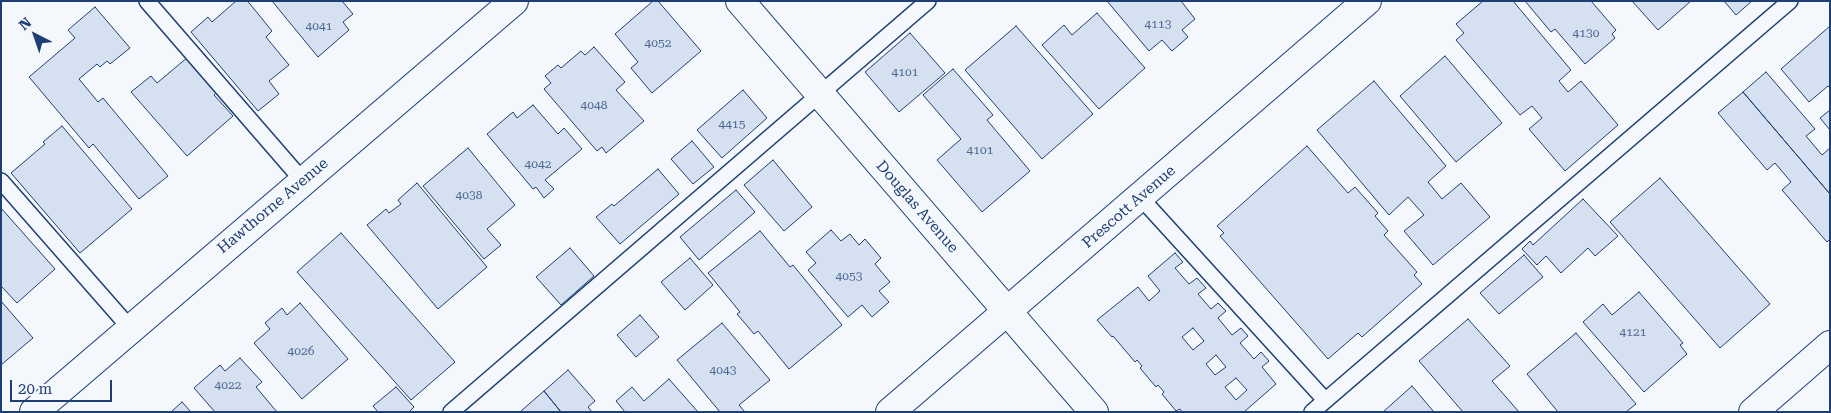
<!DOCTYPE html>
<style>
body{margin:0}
#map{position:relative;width:1831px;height:413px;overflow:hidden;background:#f4f7fb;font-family:"Roboto Serif",serif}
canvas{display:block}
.frame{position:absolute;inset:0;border:2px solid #1d3f73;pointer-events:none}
.north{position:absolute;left:10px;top:10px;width:50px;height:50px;-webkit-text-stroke:4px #f4f7fb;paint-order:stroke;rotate:319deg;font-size:14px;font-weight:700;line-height:20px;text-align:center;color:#1d3f73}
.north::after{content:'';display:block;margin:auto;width:18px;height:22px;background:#1d3f73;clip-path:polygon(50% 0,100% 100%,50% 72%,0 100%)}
.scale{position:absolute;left:10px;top:380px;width:102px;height:22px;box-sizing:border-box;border:2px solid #1d3f73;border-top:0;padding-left:6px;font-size:15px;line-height:18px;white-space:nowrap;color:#1d3f73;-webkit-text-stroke:4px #f4f7fb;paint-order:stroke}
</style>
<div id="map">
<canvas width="1831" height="413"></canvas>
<div class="frame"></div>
<div class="north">N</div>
<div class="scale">20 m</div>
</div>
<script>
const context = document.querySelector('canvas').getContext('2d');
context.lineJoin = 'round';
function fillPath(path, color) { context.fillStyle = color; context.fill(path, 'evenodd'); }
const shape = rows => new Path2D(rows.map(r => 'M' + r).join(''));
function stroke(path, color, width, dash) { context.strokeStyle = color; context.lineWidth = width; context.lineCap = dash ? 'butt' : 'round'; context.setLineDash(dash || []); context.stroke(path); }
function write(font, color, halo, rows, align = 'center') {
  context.font = font + ' "Roboto Serif",serif'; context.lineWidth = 4; context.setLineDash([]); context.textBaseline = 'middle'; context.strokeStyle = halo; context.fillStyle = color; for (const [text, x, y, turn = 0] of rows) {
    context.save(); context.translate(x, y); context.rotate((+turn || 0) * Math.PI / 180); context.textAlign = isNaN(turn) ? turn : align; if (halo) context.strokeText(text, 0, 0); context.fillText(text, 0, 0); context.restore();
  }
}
const building = shape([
 [236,1,247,1,250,4,272,31,266,37,289,65,269,81,279,94,258,111,191,32,208,17,212,22,236,1],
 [272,1,342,1,353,14,343,22,349,30,318,57,272,1],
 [653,1,658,1,701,51,652,93,631,68,638,62,615,34,653,1],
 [1107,1,1181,1,1195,19,1182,30,1188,37,1172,51,1162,40,1149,51,1107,1],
 [1483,1,1513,1,1571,70,1559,81,1568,92,1581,81,1618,125,1565,171,1529,129,1542,118,1532,106,1520,115,1456,40,1464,33,1456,24,1483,1],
 [1525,1,1591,1,1616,30,1612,34,1615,38,1585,64,1555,29,1551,32,1525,1],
 [1632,1,1691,1,1658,30,1632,1],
 [1724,1,1752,1,1736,15,1724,1],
 [95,7,130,48,110,64,107,61,100,67,97,64,79,79,98,102,103,98,168,176,139,199,93,144,89,148,29,77,75,38,68,30,95,7],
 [1097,13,1145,68,1099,109,1042,45,1064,25,1072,35,1097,13],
 [1016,26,1093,114,1042,159,965,70,1016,26],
 [1830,26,1830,88,1828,86,1809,102,1781,69,1830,26],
 [910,33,945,73,899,112,865,72,910,33],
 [594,47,625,82,616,90,644,121,606,153,602,147,597,151,544,89,551,83,545,76,558,65,561,68,581,51,585,55,594,47],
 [1445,56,1502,123,1456,162,1400,96,1445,56],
 [188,57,218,91,214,95,233,116,187,156,131,92,151,76,157,83,188,57],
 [953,69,993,115,987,120,1030,171,982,212,937,160,961,139,923,95,953,69],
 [1766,72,1815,129,1806,136,1822,155,1830,148,1830,194,1743,92,1766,72],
 [1374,81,1446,166,1428,182,1442,199,1461,183,1490,217,1433,265,1404,231,1424,215,1408,197,1389,215,1317,130,1374,81],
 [743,90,767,118,722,158,697,130,743,90],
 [1743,92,1830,194,1830,239,1827,242,1782,190,1791,182,1775,163,1767,170,1718,113,1743,92],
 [533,105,558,134,564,128,582,149,545,180,554,189,544,198,536,187,533,189,487,134,513,112,517,118,533,105],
 [1830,110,1830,130,1820,118,1830,110],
 [62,126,132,209,80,253,11,173,45,144,43,142,62,126],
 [692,141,714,167,693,184,671,159,692,141],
 [1307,146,1348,193,1355,187,1378,213,1375,216,1388,231,1384,235,1417,272,1414,275,1422,284,1362,337,1358,333,1328,359,1220,236,1224,233,1217,226,1307,146],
 [468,148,515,205,487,229,501,245,484,259,423,186,468,148],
 [773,160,812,207,784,231,744,185,773,160],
 [658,169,679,194,620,244,596,217,612,204,614,206,658,169],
 [1660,178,1770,304,1720,348,1610,222,1660,178],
 [417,183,487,267,438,309,367,225,386,209,389,213,401,204,398,200,417,183],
 [736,190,755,212,699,260,680,237,736,190],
 [1583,199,1618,236,1595,256,1588,248,1561,273,1546,256,1537,265,1522,249,1530,241,1533,245,1583,199],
 [1,208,55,269,17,303,1,286,1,208],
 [831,230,841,241,850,234,859,245,865,239,881,258,875,264,890,282,879,291,889,302,872,317,862,305,848,317,808,270,816,263,806,252,831,230],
 [760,231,790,267,793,265,842,325,789,369,758,331,754,334,737,314,740,312,708,273,760,231],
 [341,233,455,362,411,400,297,272,341,233],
 [570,248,594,276,561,305,536,277,570,248],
 [1175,253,1183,262,1175,268,1189,284,1197,278,1206,288,1198,294,1211,309,1218,303,1226,311,1218,318,1232,335,1241,328,1248,336,1240,343,1254,359,1261,352,1269,361,1262,367,1276,384,1244,412,1182,412,1180,409,1176,411,1162,394,1164,392,1158,385,1156,387,1140,368,1142,366,1137,360,1135,362,1113,336,1112,337,1097,320,1138,287,1149,301,1160,291,1148,276,1175,253],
 [1193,328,1204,341,1193,350,1182,337,1193,328],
 [1216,355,1226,367,1215,375,1206,364,1216,355],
 [1236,378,1247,390,1236,400,1225,387,1236,378],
 [1524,255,1543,277,1499,314,1480,293,1524,255],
 [690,258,713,285,685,310,661,282,690,258],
 [1639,292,1683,343,1680,345,1687,354,1644,392,1583,322,1603,304,1612,315,1639,292],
 [1,301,33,338,1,365,1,301],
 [300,303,348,359,302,399,254,343,270,329,265,323,282,308,287,315,300,303],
 [640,315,659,337,636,357,617,335,640,315],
 [1468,319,1510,366,1492,381,1519,412,1463,412,1419,361,1468,319],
 [722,323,770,380,739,405,745,412,720,412,677,360,722,323],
 [1576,333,1636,404,1626,412,1558,412,1527,374,1576,333],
 [240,358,262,382,256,387,277,412,215,412,194,388,220,365,225,371,240,358],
 [568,370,595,401,588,407,592,412,561,412,544,391,568,370],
 [669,379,698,412,625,412,616,401,632,387,644,401,669,379],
 [1412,386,1434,412,1383,412,1412,386],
 [396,387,414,407,409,412,378,412,373,406,396,387],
 [544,391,561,412,521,412,521,411,544,391],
 [182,402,191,412,171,412,182,402]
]);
const service = shape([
 [147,1,303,181],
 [1,181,130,328],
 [1140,197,1325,400],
 [451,412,928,1],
 [1312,412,1790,1]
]);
const minor = shape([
 [34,412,514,1],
 [890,412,1367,1],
 [1753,412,1830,345]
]);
const tertiary = shape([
 [740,1,1094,412]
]);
const numberNames = [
 ["4113",1158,24],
 ["4041",319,26],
 ["4130",1586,33],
 ["4052",658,43],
 ["4101",905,72],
 ["4048",594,105],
 ["4415",732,124],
 ["4101",980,150],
 ["4042",538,164],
 ["4038",469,195],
 ["4053",849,276],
 ["4121",1633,332],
 ["4026",301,351],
 ["4043",723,370],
 ["4022",228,385]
];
const streetNames = [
 ["Hawthorne Avenue",273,206,-40],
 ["Douglas Avenue",917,207,49],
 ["Prescott Avenue",1129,207,-41]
];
fillPath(building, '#d5e0f0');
stroke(building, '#1d3f73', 1);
stroke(service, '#1d3f73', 18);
stroke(minor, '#1d3f73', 30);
stroke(tertiary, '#1d3f73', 30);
stroke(service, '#f4f7fb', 15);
stroke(minor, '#f4f7fb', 28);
stroke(tertiary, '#f4f7fb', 28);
write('12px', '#4b6792', null, numberNames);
write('15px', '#1d3f73', '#f4f7fb', streetNames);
</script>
